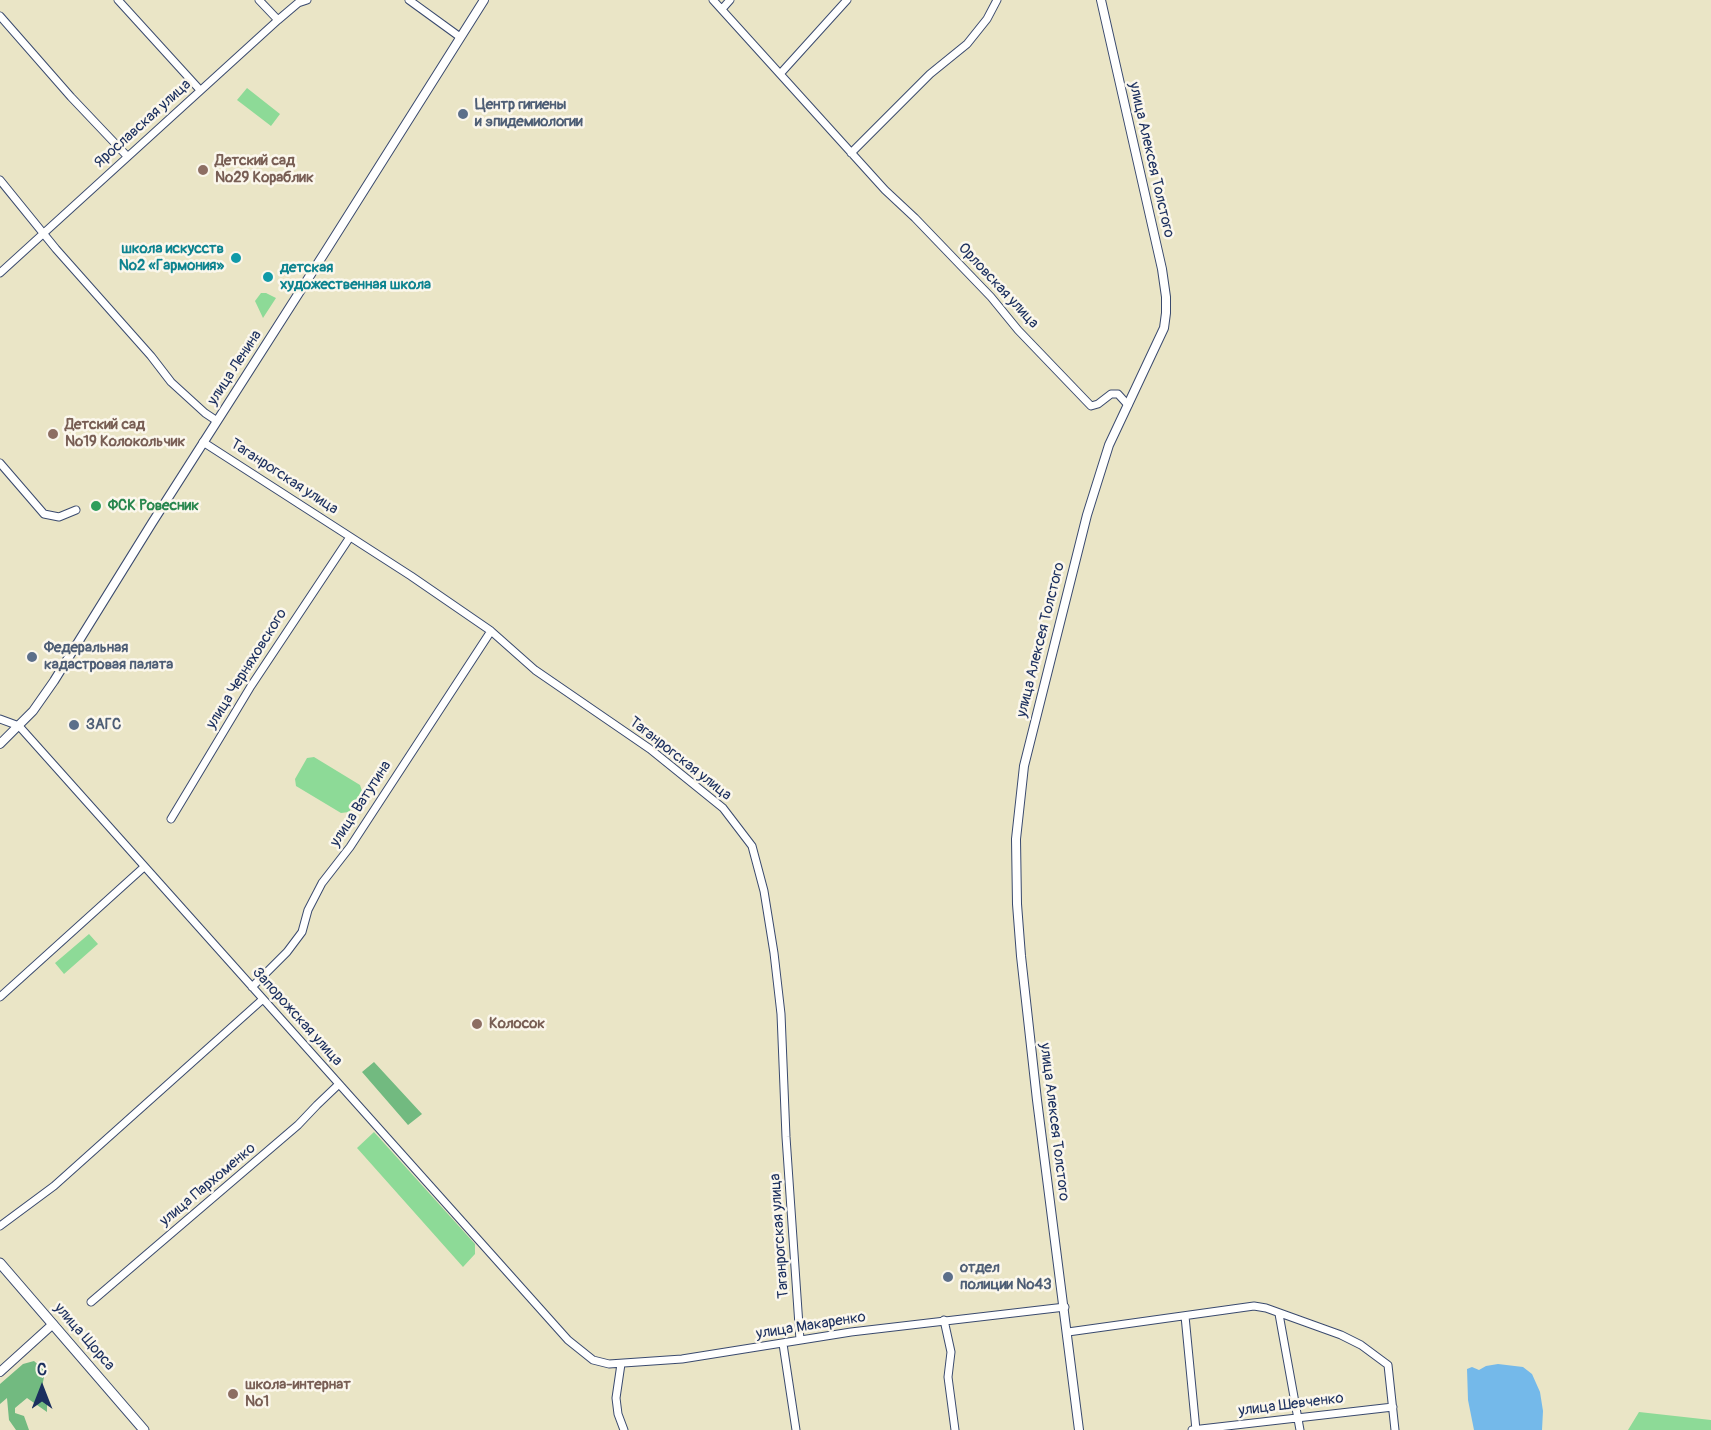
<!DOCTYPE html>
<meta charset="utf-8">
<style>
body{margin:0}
#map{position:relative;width:1711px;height:1430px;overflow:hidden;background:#eae5c6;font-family:Pangolin,sans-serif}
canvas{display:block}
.north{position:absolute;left:12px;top:1358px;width:60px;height:60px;-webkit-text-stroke:4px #fbf7ec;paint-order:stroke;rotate:0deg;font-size:16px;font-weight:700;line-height:24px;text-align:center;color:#1b2f5e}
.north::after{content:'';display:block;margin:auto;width:21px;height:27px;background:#1b2f5e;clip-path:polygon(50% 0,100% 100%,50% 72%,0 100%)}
</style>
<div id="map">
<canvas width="1711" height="1430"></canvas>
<div class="north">С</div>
</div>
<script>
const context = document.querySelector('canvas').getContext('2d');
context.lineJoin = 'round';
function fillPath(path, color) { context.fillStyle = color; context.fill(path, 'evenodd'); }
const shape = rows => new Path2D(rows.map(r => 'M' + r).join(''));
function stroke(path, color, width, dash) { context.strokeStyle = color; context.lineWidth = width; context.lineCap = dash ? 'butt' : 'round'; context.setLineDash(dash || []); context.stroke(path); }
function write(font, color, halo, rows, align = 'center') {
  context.font = font + ' Pangolin,sans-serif'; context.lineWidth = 5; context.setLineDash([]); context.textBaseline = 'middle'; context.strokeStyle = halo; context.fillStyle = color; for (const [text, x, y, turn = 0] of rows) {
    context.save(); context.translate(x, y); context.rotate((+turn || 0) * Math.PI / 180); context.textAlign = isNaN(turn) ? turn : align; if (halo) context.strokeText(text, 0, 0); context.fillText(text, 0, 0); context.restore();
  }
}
const green = shape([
 [247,88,280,114,271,126,237,100],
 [261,293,266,293,276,298,263,318,255,301],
 [314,757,360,785,362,791,349,812,341,813,296,786,295,779,307,758],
 [89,934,98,944,64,974,55,963],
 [374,1132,475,1244,475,1254,463,1267,357,1148],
 [1639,1412,1711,1420,1711,1430,1628,1430]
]);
const forest = shape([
 [374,1062,422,1114,408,1125,362,1072],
 [34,1361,43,1369,44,1377,40,1397,47,1403,47,1412,27,1398,15,1408,15,1413,24,1416,29,1430,16,1430,9,1420,7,1398,0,1404,0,1384,23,1364]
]);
const water = shape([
 [1498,1364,1523,1367,1532,1374,1540,1392,1543,1411,1542,1430,1474,1430,1468,1400,1467,1369,1472,1367,1479,1370,1486,1366]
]);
const minor = shape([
 [118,0,200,90],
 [259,0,278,20],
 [409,0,460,37],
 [713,0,885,190,915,218,991,297,1018,330,1091,406,1098,404,1111,394,1118,394,1128,405],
 [722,9,730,0],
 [0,16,71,97,127,156],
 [780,74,847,0],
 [851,153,930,74,967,44,987,19,997,0],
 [0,180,56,249,151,356,171,382,205,413,217,421],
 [0,273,278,20,298,3,307,0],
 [203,442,411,576,491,631,535,670,650,749,723,808,752,846,764,891,774,953,781,1014,786,1137,800,1340],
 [0,463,44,514,59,517,76,510],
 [0,719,19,726,568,1340,593,1360,609,1364,682,1359,851,1332,1065,1307],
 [171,819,251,686,350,537],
 [252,987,287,952,302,932,308,910,322,883,350,847,491,631],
 [0,997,144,867],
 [0,1226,54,1186,263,999],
 [91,1302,298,1125,317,1105,339,1084],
 [1279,1314,1300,1430],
 [1185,1316,1196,1430],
 [944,1320,951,1352,948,1377,955,1430],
 [1068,1332,1254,1306,1266,1308,1341,1335,1361,1345,1388,1365,1395,1430],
 [783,1344,796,1430],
 [621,1364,616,1398,618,1414,624,1430],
 [1192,1430,1393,1407]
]);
const tertiary = shape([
 [0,744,33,711,54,681,152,523,327,249,484,0],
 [0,1372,53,1324],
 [1079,1430,1037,1100,1021,956,1017,904,1016,839,1024,766,1087,515,1109,445,1164,328,1166,313,1166,297,1162,269,1101,0]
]);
const secondary = shape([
 [0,1263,144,1430]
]);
const markers = [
 [463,114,6,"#5c6f8a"],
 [203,170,6,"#8d6e63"],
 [236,258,6,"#0f9aa8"],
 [268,277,6,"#0f9aa8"],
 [53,434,6,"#8d6e63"],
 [96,506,6,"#2e9e5b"],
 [32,657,6,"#5c6f8a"],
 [74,725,6,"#5c6f8a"],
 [477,1024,6,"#8d6e63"],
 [948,1277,6,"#5c6f8a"],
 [233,1394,6,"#8d6e63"]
];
const serviceNames = [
 ["Центр гигиены",475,105],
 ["и эпидемиологии",475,122],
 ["Федеральная",44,648],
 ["кадастровая палата",44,665],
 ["ЗАГС",86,725],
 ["отдел",960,1268],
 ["полиции №43",960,1285]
];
const streetNames = [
 ["Ярославская улица",143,124,-42],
 ["улица Алексея Толстого",1151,160,77],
 ["Орловская улица",998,286,47],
 ["улица Ленина",235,368,-57],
 ["Таганрогская улица",284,477,33],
 ["улица Алексея Толстого",1041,640,-76],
 ["улица Черняховского",247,669,-58],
 ["Таганрогская улица",680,759,38],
 ["улица Ватутина",361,804,-57],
 ["Запорожская улица",297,1017,48],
 ["улица Алексея Толстого",1054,1122,83],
 ["улица Пархоменко",208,1185,-40],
 ["Таганрогская улица",780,1236,-94],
 ["улица Макаренко",811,1326,-9],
 ["улица Щорса",84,1337,49],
 ["улица Шевченко",1291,1405,-7]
];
const educationNames = [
 ["Детский сад",215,161],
 ["№29 Кораблик",215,178],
 ["Детский сад",65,425],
 ["№19 Колокольчик",65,442],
 ["Колосок",489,1024],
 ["школа-интернат",245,1385],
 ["№1",245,1402]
];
const cultureNames = [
 ["школа искусств",224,249],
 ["№2 «Гармония»",224,266],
 ["детская",280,268,"left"],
 ["художественная школа",280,285,"left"]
];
const leisureNames = [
 ["ФСК Ровесник",108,506]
];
fillPath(green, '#8dda97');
fillPath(forest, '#72ba80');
fillPath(water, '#74b9ea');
stroke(minor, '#3a4a6e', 9);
stroke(tertiary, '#3a4a6e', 10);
stroke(secondary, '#3a4a6e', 11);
stroke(minor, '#fff', 7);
stroke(tertiary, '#fff', 8);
stroke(secondary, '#fff', 9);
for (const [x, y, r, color] of markers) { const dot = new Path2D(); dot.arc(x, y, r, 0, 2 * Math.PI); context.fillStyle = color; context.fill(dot); stroke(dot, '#fbf7ec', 2); }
write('bold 15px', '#4e5e75', '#fbf7ec', serviceNames, 'left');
write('15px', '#1b2f5e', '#fbf7ec', streetNames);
write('bold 15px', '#785e54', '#fbf7ec', educationNames, 'left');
write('bold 15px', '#0d838f', '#fbf7ec', cultureNames, 'right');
write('bold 15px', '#27864d', '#fbf7ec', leisureNames, 'left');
</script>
